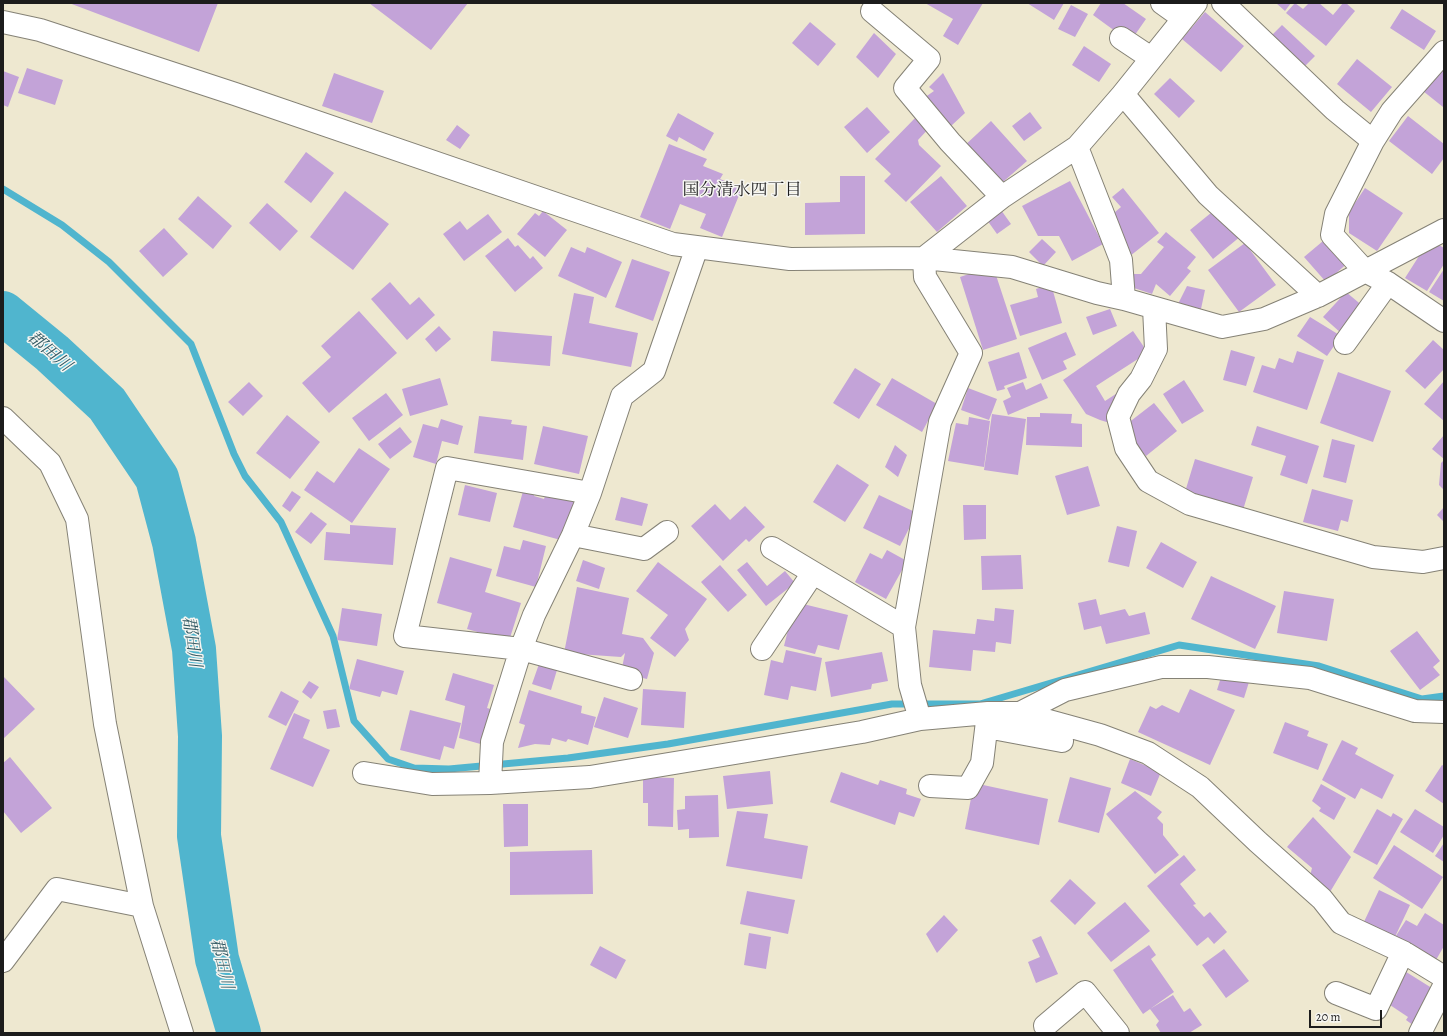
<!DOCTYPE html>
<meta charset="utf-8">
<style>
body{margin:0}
#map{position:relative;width:1447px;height:1036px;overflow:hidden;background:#eee8d0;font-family:Alegreya,serif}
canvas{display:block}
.frame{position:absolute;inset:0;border:4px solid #1c1c1c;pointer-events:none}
.scale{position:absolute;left:1309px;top:1010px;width:73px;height:18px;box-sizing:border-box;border:2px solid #1c1c1c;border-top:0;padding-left:5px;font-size:12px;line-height:14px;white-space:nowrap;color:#1c1c1c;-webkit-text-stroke:3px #f6f6f2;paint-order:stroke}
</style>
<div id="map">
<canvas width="1447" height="1036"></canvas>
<div class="frame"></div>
<div class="scale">20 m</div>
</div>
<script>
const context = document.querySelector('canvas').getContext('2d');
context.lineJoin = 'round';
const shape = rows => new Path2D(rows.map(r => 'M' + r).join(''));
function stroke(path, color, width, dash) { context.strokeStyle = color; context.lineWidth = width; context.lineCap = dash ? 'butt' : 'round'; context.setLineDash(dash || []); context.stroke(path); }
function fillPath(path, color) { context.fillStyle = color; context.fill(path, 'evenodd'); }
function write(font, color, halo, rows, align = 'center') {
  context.font = font + ' Alegreya,"Noto Serif JP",serif'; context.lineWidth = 3; context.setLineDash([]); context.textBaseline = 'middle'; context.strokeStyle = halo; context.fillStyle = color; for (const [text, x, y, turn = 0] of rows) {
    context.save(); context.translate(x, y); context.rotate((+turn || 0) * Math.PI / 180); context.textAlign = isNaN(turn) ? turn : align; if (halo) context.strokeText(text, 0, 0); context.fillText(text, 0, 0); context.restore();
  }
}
const stream = shape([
 [3,189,62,225,109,262,191,344,234,454,245,476,281,522,333,636,354,721,388,759,414,768,449,769,568,758,668,744,892,704,980,704,1179,645,1319,666,1422,699,1444,696]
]);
const river = shape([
 [3,313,52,353,107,404,157,478,174,542,194,649,200,736,199,836,217,959,239,1033]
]);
const building = shape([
 [69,3,218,3,199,52],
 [369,3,468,3,431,50],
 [925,3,983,3,958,45,943,36,953,19],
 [1027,3,1064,3,1054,20],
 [1101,3,1123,3,1146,19,1130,42,1093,15],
 [1276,3,1291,3,1285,11],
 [1295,3,1303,9,1309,3,1319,3,1333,15,1343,3,1346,3,1355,11,1326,46,1286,13],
 [1071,5,1088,14,1075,37,1058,29],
 [1402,9,1436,31,1424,50,1390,28],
 [1205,12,1244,46,1221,72,1182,39],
 [810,22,836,44,818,66,792,43],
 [1282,25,1315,56,1301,70,1268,39],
 [874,33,896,54,878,78,856,57],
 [1084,46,1111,64,1099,82,1072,65],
 [1357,59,1392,87,1371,112,1337,84],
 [1444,66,1444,106,1443,107,1423,91],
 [27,68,63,80,55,105,18,93],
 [3,71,19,77,8,107,3,105],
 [334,73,384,91,372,123,322,106],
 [943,73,965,113,951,126,942,126,921,100,934,91,929,87],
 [1170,78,1195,101,1179,118,1154,94],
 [867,107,890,132,867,153,844,127],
 [1030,112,1042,128,1024,141,1012,126],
 [678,113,714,133,704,151,679,137,677,142,666,136],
 [920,113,932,125,918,140,919,145,941,166,906,202,884,181,891,174,875,159],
 [1408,116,1444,144,1444,158,1432,174,1389,141],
 [991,121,1027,161,996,188,963,147],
 [457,125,470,135,460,149,446,140],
 [669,144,707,159,703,166,723,174,720,179,742,188,722,237,700,228,706,214,680,204,670,229,640,217],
 [306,152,334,173,311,203,284,182],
 [840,176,865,176,865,234,805,235,805,203,840,202],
 [941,176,967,206,937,232,910,202],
 [1070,181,1103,244,1072,261,1059,236,1038,236,1022,206],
 [1123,188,1159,233,1125,260,1109,217,1121,207,1112,197],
 [1365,188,1403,213,1377,251,1349,233,1349,212],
 [345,191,389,224,353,270,310,237],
 [198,196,232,226,213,249,178,219],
 [267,203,298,231,280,251,249,223],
 [1217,208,1241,236,1213,259,1190,230],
 [1001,210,1011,224,997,234,987,220],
 [543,211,567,230,545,257,517,234,535,213,539,216],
 [488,214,502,232,464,261,443,234,460,221,467,230],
 [164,228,188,254,163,277,139,251],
 [1166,232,1196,257,1187,268,1191,271,1170,296,1156,284,1152,294,1131,287,1131,274,1141,274,1164,247,1157,242],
 [1329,236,1350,261,1326,282,1304,257],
 [508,238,515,247,518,245,530,259,533,256,543,268,515,292,485,256],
 [1042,239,1056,252,1043,266,1029,252],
 [1245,243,1276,285,1239,312,1208,270],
 [1439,245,1444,248,1444,264,1427,291,1405,278,1419,256],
 [571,247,585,253,587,247,622,262,606,298,558,276],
 [632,259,670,272,653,321,615,307],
 [993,266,1017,339,983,350,960,277],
 [1444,269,1444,301,1429,292],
 [390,282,410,305,419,297,435,315,407,340,371,299],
 [1051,284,1062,323,1020,336,1010,305,1038,297,1036,289],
 [1187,286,1205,290,1201,309,1178,304],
 [1346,292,1364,307,1341,333,1323,317],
 [574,293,594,297,589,323,638,333,631,367,562,354],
 [1110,309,1117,326,1093,335,1086,317],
 [359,311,397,353,329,413,302,383,331,357,321,346],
 [1310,317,1341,336,1327,356,1297,336],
 [439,326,451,339,436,352,425,339],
 [493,331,552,336,550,366,491,361],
 [1133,331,1144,347,1141,357,1096,386,1105,401,1122,390,1113,424,1100,420,1086,414,1063,380],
 [1066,332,1076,355,1063,361,1067,369,1042,380,1028,348],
 [1433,340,1444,350,1444,369,1425,389,1405,371],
 [1231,350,1255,357,1246,386,1223,380],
 [1297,351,1324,360,1307,410,1253,392,1262,365,1275,369,1279,358,1293,363],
 [1019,352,1027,378,1004,386,1005,389,997,391,988,362],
 [855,368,881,384,859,419,833,403],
 [1338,372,1391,391,1373,442,1320,423],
 [440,378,448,405,410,416,402,389],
 [892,378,937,404,922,432,876,405],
 [1184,380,1204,411,1182,424,1163,394],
 [1444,381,1444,421,1424,404],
 [249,382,263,396,243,416,228,402],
 [1023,382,1026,390,1041,383,1048,398,1008,415,1003,401,1011,397,1007,388],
 [968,388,997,399,989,420,961,410],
 [386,393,403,415,369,441,352,418],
 [1154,403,1177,431,1146,456,1123,427],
 [1040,413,1072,414,1071,423,1082,424,1082,447,1026,445,1027,417,1040,417],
 [992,414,1026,419,1018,475,984,470],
 [287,415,320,442,290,479,256,453],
 [479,416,512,420,511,424,527,426,523,460,474,453],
 [969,417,990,421,984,467,948,461,956,423,968,425],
 [441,419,463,426,458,445,442,441,436,464,413,457,423,424,438,428],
 [543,426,588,436,579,474,534,464],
 [1257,426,1319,446,1307,484,1280,475,1286,456,1251,445],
 [400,427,412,442,390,459,378,444],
 [1444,435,1444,459,1432,449],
 [1332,439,1355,445,1346,483,1323,477],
 [895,445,907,455,898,477,885,467],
 [359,448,390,469,352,523,304,490,317,471,334,483],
 [1195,459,1253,477,1243,510,1185,492],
 [1444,460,1444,490,1439,485,1441,463],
 [837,464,869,485,845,522,813,502],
 [1088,466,1100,506,1067,515,1055,476],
 [525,484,536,487,534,496,544,499,548,488,580,496,568,542,513,527],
 [465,485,497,493,490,522,458,515],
 [1312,489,1353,500,1348,522,1341,520,1338,531,1303,522],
 [292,491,301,497,290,512,282,506],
 [879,495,917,513,900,546,863,528],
 [621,497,648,504,642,526,615,520],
 [715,504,730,520,745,506,765,527,749,542,746,539,723,561,691,526],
 [963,505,986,505,986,539,964,540],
 [1444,507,1444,522,1437,515],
 [311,512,327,524,311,544,295,532],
 [350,525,396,528,393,565,324,560,326,532,350,534],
 [1117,526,1137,531,1129,567,1108,562],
 [523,540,546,546,536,587,496,576,504,546,520,550],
 [1161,542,1197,562,1183,588,1146,568],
 [887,550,907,561,886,599,855,582,870,553,882,559],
 [1021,555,1023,589,982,590,981,556],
 [450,557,492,569,485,592,521,603,509,641,467,629,472,613,437,603],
 [583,560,605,568,599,589,576,581],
 [658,562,707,599,685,629,689,640,675,657,650,638,668,615,636,591],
 [747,562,767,586,785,571,795,583,766,606,737,570],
 [720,565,747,595,728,612,701,582],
 [1211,576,1276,606,1255,649,1191,619],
 [577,587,629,598,622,634,643,638,654,653,647,679,621,673,625,653,621,657,564,653],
 [1284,591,1334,599,1327,641,1277,633],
 [1096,599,1100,615,1125,609,1129,616,1145,612,1150,634,1106,644,1101,626,1084,630,1078,603],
 [795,602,848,615,839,650,818,645,815,654,784,646],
 [342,608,382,614,377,646,337,640],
 [995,608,1014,610,1011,644,996,642,995,652,973,650,971,671,929,667,933,630,975,634,977,619,994,621],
 [1417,631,1440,661,1433,667,1440,675,1420,690,1390,651],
 [786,650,822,658,816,691,791,686,788,700,764,695,771,660,783,663],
 [882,652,888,681,872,684,871,689,831,697,825,662],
 [357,659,404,671,397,695,382,691,380,697,349,689],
 [539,664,557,670,551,690,532,684],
 [453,673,494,685,487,708,494,710,484,745,459,738,465,706,445,700],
 [1222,674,1249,682,1244,698,1217,690],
 [3,676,35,709,3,739],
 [309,681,319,687,311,699,302,692],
 [643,689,686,692,684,728,641,725],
 [1190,689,1235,710,1210,765,1138,732,1150,706,1156,709,1162,705,1179,713],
 [529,690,582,706,581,713,596,717,588,745,568,739,566,742,552,738,550,745,535,744,518,748,525,725,519,723],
 [281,691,299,701,286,726,268,717],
 [604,697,638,708,628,738,594,727],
 [336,709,340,727,327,729,323,711],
 [410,710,461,723,454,749,444,746,440,760,400,750],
 [294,713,310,720,303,738,330,750,313,787,270,769],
 [1285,722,1309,731,1307,736,1328,744,1318,770,1273,753],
 [1342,740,1358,748,1355,754,1394,775,1382,799,1361,788,1355,799,1322,780],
 [10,757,52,808,21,833,3,811,3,763],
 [1130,759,1161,772,1151,796,1121,783],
 [1442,765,1444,766,1444,804,1425,791],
 [770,771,773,804,727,809,723,776],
 [841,772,878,785,880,780,907,789,906,794,921,799,914,817,899,812,895,825,830,802],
 [643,777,674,778,673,827,648,826,648,803,643,803],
 [1070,777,1111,788,1099,833,1058,822],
 [974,783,1048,799,1039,845,965,829],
 [1321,784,1346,798,1334,820,1319,811,1321,808,1312,801],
 [1135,791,1162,812,1157,818,1163,824,1163,835,1179,855,1155,874,1106,814],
 [718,795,719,837,689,838,689,829,678,830,677,810,685,809,685,796],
 [503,804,528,804,528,846,504,847],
 [1377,809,1391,817,1393,813,1403,819,1377,865,1353,852],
 [1415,809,1444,827,1444,835,1433,853,1400,832],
 [737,811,768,814,764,838,808,846,802,879,726,866],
 [1313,817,1351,857,1330,892,1310,876,1312,868,1287,847],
 [1444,843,1444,862,1435,856],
 [1394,845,1443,877,1422,909,1373,878],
 [592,850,593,894,510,895,510,852],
 [1184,855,1196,870,1180,884,1196,904,1193,905,1204,917,1210,912,1227,932,1214,944,1208,937,1197,946,1147,886],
 [1070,879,1096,903,1075,925,1050,901],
 [1379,890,1410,905,1393,941,1362,926],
 [747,891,795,900,788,934,740,924],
 [1125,902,1150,931,1111,962,1087,933],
 [1425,913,1444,925,1444,946,1432,967,1392,942,1406,920,1417,926],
 [944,915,958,930,937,953,926,934],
 [749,933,771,937,766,969,744,965],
 [1041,936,1058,974,1036,983,1028,962,1040,957,1032,940],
 [1149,945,1156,955,1151,959,1174,992,1143,1014,1113,970],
 [600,946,626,960,616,979,590,965],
 [1224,949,1249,981,1226,998,1202,965],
 [1403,970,1435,990,1417,1028,1406,1020,1408,1017,1384,1001],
 [1173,995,1184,1012,1190,1008,1202,1025,1189,1033,1161,1033,1156,1025,1159,1021,1150,1009]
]);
const minor = shape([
 [1162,3,1183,18],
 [1223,3,1335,110,1373,141],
 [872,11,929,59,905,88,950,142,1002,197],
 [3,22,40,30,235,94,673,244,790,259,924,258,1012,267,1097,293,1124,299,1222,327,1264,319,1318,296,1444,230],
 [1121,38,1151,58],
 [1444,52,1392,111,1373,141,1336,214,1332,235,1365,271,1388,283,1444,321],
 [1123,94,1208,195,1318,296],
 [1077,147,1121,260,1124,299],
 [924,258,925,277,971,353,940,422,904,627,910,685,920,719,988,713,1020,713,1100,735,1148,753,1200,787,1258,842,1322,899,1341,923,1403,952,1444,977],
 [924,258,1002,197,1077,147,1123,94,1196,3],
 [1154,308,1156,349,1141,379,1129,394,1118,417,1126,448,1148,481,1190,504,1373,557,1423,562,1444,558],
 [1345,343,1388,283],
 [3,418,50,463,77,519,105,724,142,906,182,1033],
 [590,493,447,468,405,636,521,649,631,679],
 [573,535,644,549,667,532],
 [772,548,904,627],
 [762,649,813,573],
 [1020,713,1065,690,1161,667,1208,667,1310,678,1415,711,1444,712],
 [987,727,1062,741],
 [364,773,432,784,490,783,590,777,862,732,920,719],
 [490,783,492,742,521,649,534,615,573,535,590,493,622,396,654,371,697,247],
 [930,786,968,788,982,763,988,713],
 [3,961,57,889,142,906],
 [1336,993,1376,1009,1403,952],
 [1045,1026,1085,992,1118,1033],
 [1420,1033,1444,986]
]);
const neighbourhoodNames = [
 ["国分清水四丁目",742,191]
];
const waterNames = [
 ["郡田川",49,352,41],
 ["郡田川",191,642,82],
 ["郡田川",221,964,77]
];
stroke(stream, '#50b5ce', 7);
stroke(river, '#50b5ce', 44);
fillPath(building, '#c3a3d8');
stroke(minor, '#858276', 24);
stroke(minor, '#fff', 22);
write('17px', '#1c1c1c', '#f6f6f2', neighbourhoodNames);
write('italic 17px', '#315963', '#f6f6f2', waterNames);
</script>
